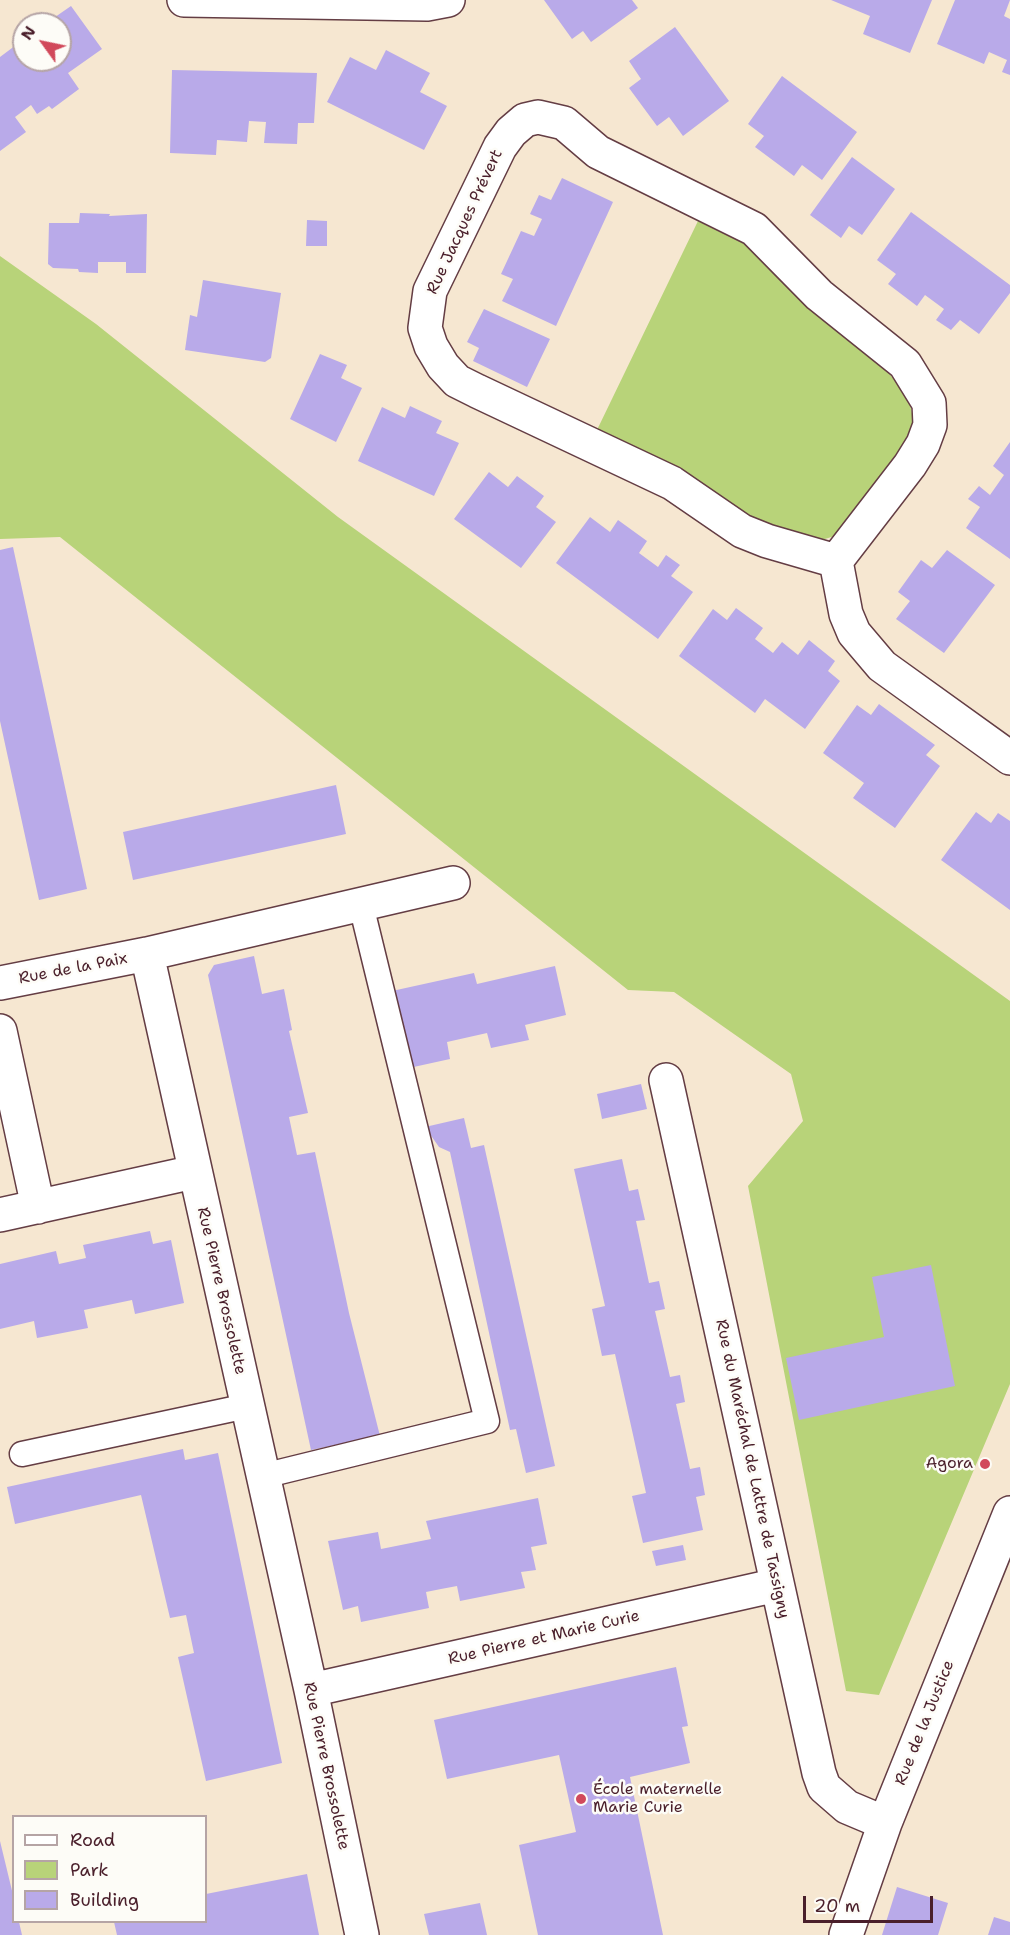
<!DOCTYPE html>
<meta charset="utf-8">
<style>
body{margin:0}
#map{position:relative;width:1010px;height:1935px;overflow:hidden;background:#f6e7d1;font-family:"Shantell Sans",sans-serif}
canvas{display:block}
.legend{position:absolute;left:12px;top:1815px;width:195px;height:108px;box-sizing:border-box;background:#fdfcf7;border:2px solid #b5a4a5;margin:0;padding:8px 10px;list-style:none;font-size:18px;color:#4a1f2b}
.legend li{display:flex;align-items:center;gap:12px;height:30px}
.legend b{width:30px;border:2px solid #b5a4a5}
.north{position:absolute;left:12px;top:12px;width:60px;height:60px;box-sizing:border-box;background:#fdfcf7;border:2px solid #b5a4a5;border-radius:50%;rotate:303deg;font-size:16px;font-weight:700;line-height:24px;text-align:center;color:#4a1f2b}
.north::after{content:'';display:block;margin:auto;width:21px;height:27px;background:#d1495b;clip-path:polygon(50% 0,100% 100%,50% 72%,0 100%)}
.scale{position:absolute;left:803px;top:1896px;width:130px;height:27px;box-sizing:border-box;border:3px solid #4a1f2b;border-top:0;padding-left:8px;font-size:18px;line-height:21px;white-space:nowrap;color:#4a1f2b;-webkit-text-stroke:4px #fdfcf7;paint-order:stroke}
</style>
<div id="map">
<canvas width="1010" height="1935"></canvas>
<ul class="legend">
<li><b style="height:8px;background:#fff"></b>Road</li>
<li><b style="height:16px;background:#b8d379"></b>Park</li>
<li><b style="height:16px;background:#b9aae9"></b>Building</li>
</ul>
<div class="north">N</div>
<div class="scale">20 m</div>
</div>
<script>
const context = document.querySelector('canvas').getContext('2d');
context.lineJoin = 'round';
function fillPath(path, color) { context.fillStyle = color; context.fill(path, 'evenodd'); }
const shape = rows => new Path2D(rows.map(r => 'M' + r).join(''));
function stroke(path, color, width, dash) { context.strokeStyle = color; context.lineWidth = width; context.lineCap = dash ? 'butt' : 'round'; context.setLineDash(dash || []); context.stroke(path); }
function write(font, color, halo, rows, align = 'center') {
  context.font = font + ' "Shantell Sans",sans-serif'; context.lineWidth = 5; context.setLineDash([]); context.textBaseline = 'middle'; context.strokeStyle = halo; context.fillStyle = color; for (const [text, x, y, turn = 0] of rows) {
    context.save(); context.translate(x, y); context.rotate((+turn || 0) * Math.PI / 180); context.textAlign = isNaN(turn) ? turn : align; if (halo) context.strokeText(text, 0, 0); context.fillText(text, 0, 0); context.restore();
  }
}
const green = shape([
 [698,221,751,247,786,285,886,370,908,396,913,418,910,439,838,535,815,542,782,537,596,432],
 [0,256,96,324,338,517,1010,1001,1010,1384,879,1695,846,1691,748,1186,803,1121,791,1074,674,992,628,990,60,537,0,539]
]);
const building = shape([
 [544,0,632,0,638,8,591,42,583,31,572,39],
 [831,0,932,0,910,53,863,34,870,16],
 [955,0,1010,0,1004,16,1010,19,1010,75,1002,72,1007,60,989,52,984,64,937,44],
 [71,6,102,49,68,73,79,89,52,109,49,106,37,114,31,105,15,117,26,132,0,151,0,57,24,39,24,60,60,60,60,24,45,24],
 [675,27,729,101,683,136,669,117,657,126,629,88,641,79,629,61],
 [386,50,430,73,420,92,447,106,424,150,327,102,350,57,376,70],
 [172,70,317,73,314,123,298,123,297,144,264,143,266,122,249,121,247,142,217,140,216,155,170,153],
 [782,76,857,132,822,180,802,165,794,176,755,147,764,136,748,124],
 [852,157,895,189,862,235,849,226,841,238,810,215],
 [562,178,613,202,556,326,502,301,513,279,501,274,521,231,534,236,542,219,530,214,539,195,551,200],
 [911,212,1010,285,1010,293,979,334,960,320,951,330,936,320,944,309,925,295,917,306,888,284,896,274,877,260],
 [80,213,110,214,109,216,147,214,146,273,126,273,126,262,98,262,98,273,79,272,78,269,53,268,48,264,49,223,79,223],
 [307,220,327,221,327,246,306,246],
 [203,280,281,293,271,358,265,362,185,350,190,315,197,317],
 [484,309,550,339,527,387,473,361,479,348,467,342],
 [320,354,347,365,341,378,362,388,336,442,290,419],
 [410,406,442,421,436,433,459,443,434,496,358,461,382,407,405,418],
 [1010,442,1010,559,966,528,980,507,968,499,979,486,990,495,1004,475,993,466],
 [489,472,508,487,517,476,544,496,536,507,556,522,521,568,454,519],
 [590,517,610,532,618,520,647,541,639,553,658,567,666,555,680,565,671,576,693,592,658,639,556,563],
 [13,547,87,889,39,900,0,721,0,550],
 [947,550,995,585,944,653,896,619,910,601,898,592,921,560,932,568],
 [736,608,763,628,755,639,773,653,782,642,798,655,809,640,835,661,828,671,840,681,805,729,765,699,755,713,679,656,713,609,727,620],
 [879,704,935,745,926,755,940,766,895,828,853,798,864,783,823,753,857,705,871,715],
 [336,785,346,834,133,880,123,832],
 [976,812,991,823,998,813,1010,821,1010,910,941,860],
 [254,956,262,994,284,989,292,1030,289,1031,308,1113,289,1117,297,1155,315,1152,349,1313,380,1436,311,1450,208,975,214,965],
 [555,966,566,1015,525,1025,529,1040,491,1048,487,1033,447,1042,450,1059,409,1068,392,991,474,973,477,984],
 [641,1084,647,1109,602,1119,597,1094],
 [464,1118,471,1148,484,1145,555,1466,526,1473,516,1429,510,1430,505,1407,450,1152,439,1147,425,1127],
 [622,1159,629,1191,638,1189,645,1220,636,1221,649,1283,659,1281,665,1309,655,1311,670,1377,680,1375,685,1402,676,1404,690,1469,700,1467,705,1495,696,1497,703,1530,643,1543,632,1496,646,1493,615,1354,602,1356,592,1309,605,1306,574,1169],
 [150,1231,153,1244,171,1240,184,1303,135,1314,132,1300,84,1310,88,1328,37,1338,34,1321,0,1329,0,1264,56,1251,59,1264,86,1258,83,1245],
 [931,1265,955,1386,799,1420,786,1358,884,1337,872,1277],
 [183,1449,185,1460,218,1453,282,1763,206,1781,178,1657,194,1653,186,1615,170,1618,141,1495,15,1524,7,1487],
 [538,1498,547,1544,531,1547,536,1570,521,1572,525,1588,460,1601,457,1586,441,1589,426,1592,429,1608,361,1622,358,1606,343,1610,328,1541,378,1532,381,1549,431,1539,426,1521],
 [683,1545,686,1560,656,1566,652,1551],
 [676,1667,688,1726,682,1727,690,1763,630,1777,663,1935,538,1935,519,1845,576,1832,559,1755,447,1779,434,1720],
 [0,1841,14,1899,14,1922,19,1922,22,1935,0,1935],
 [307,1874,319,1935,117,1935,114,1922,206,1922,206,1894],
 [897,1887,948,1903,938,1935,882,1935],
 [480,1903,487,1935,429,1935,424,1914],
 [994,1917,1010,1922,1010,1935,988,1935]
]);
const service = shape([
 [22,1454,247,1406],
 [263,1476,487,1421,361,905]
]);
const minor = shape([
 [184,0,427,4,448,0],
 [836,561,767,541,742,531,672,483,477,391,457,381,443,366,431,346,425,328,430,291,500,147,511,132,525,120,538,117,564,123,598,152,754,229,819,295,905,364,929,403,930,425,923,444,910,465,836,561,846,614,854,633,882,666,1010,758],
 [0,983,147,954],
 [0,1031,38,1207],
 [666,1080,819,1773,824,1787,847,1807,885,1823],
 [0,1215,194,1172],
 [311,1690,777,1585],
 [362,1935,311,1690,147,954,453,883],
 [846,1935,885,1823,1010,1513]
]);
const markers = [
 [985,1464,6,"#d1495b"],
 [581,1799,6,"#d1495b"]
];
const streetNames = [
 ["Rue Jacques Prévert",465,222,-65],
 ["Rue de la Paix",73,969,-11],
 ["Rue Pierre Brossolette",221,1291,77],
 ["Rue du Maréchal de Lattre de Tassigny",752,1469,78],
 ["Rue Pierre et Marie Curie",544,1638,-13],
 ["Rue de la Justice",925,1723,-68],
 ["Rue Pierre Brossolette",326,1766,78]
];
const poiNames = [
 ["Agora",973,1464],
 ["École maternelle",593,1790,"left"],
 ["Marie Curie",593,1808,"left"]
];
fillPath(green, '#b8d379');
fillPath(building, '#b9aae9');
stroke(service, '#643d44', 27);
stroke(minor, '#643d44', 36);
stroke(service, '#fff', 24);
stroke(minor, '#fff', 33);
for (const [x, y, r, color] of markers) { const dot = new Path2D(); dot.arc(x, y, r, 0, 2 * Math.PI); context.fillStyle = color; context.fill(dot); stroke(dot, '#fdfcf7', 2); }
write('16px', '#4a1f2b', '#fdfcf7', streetNames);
write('16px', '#4a1f2b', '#fdfcf7', poiNames, 'right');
</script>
